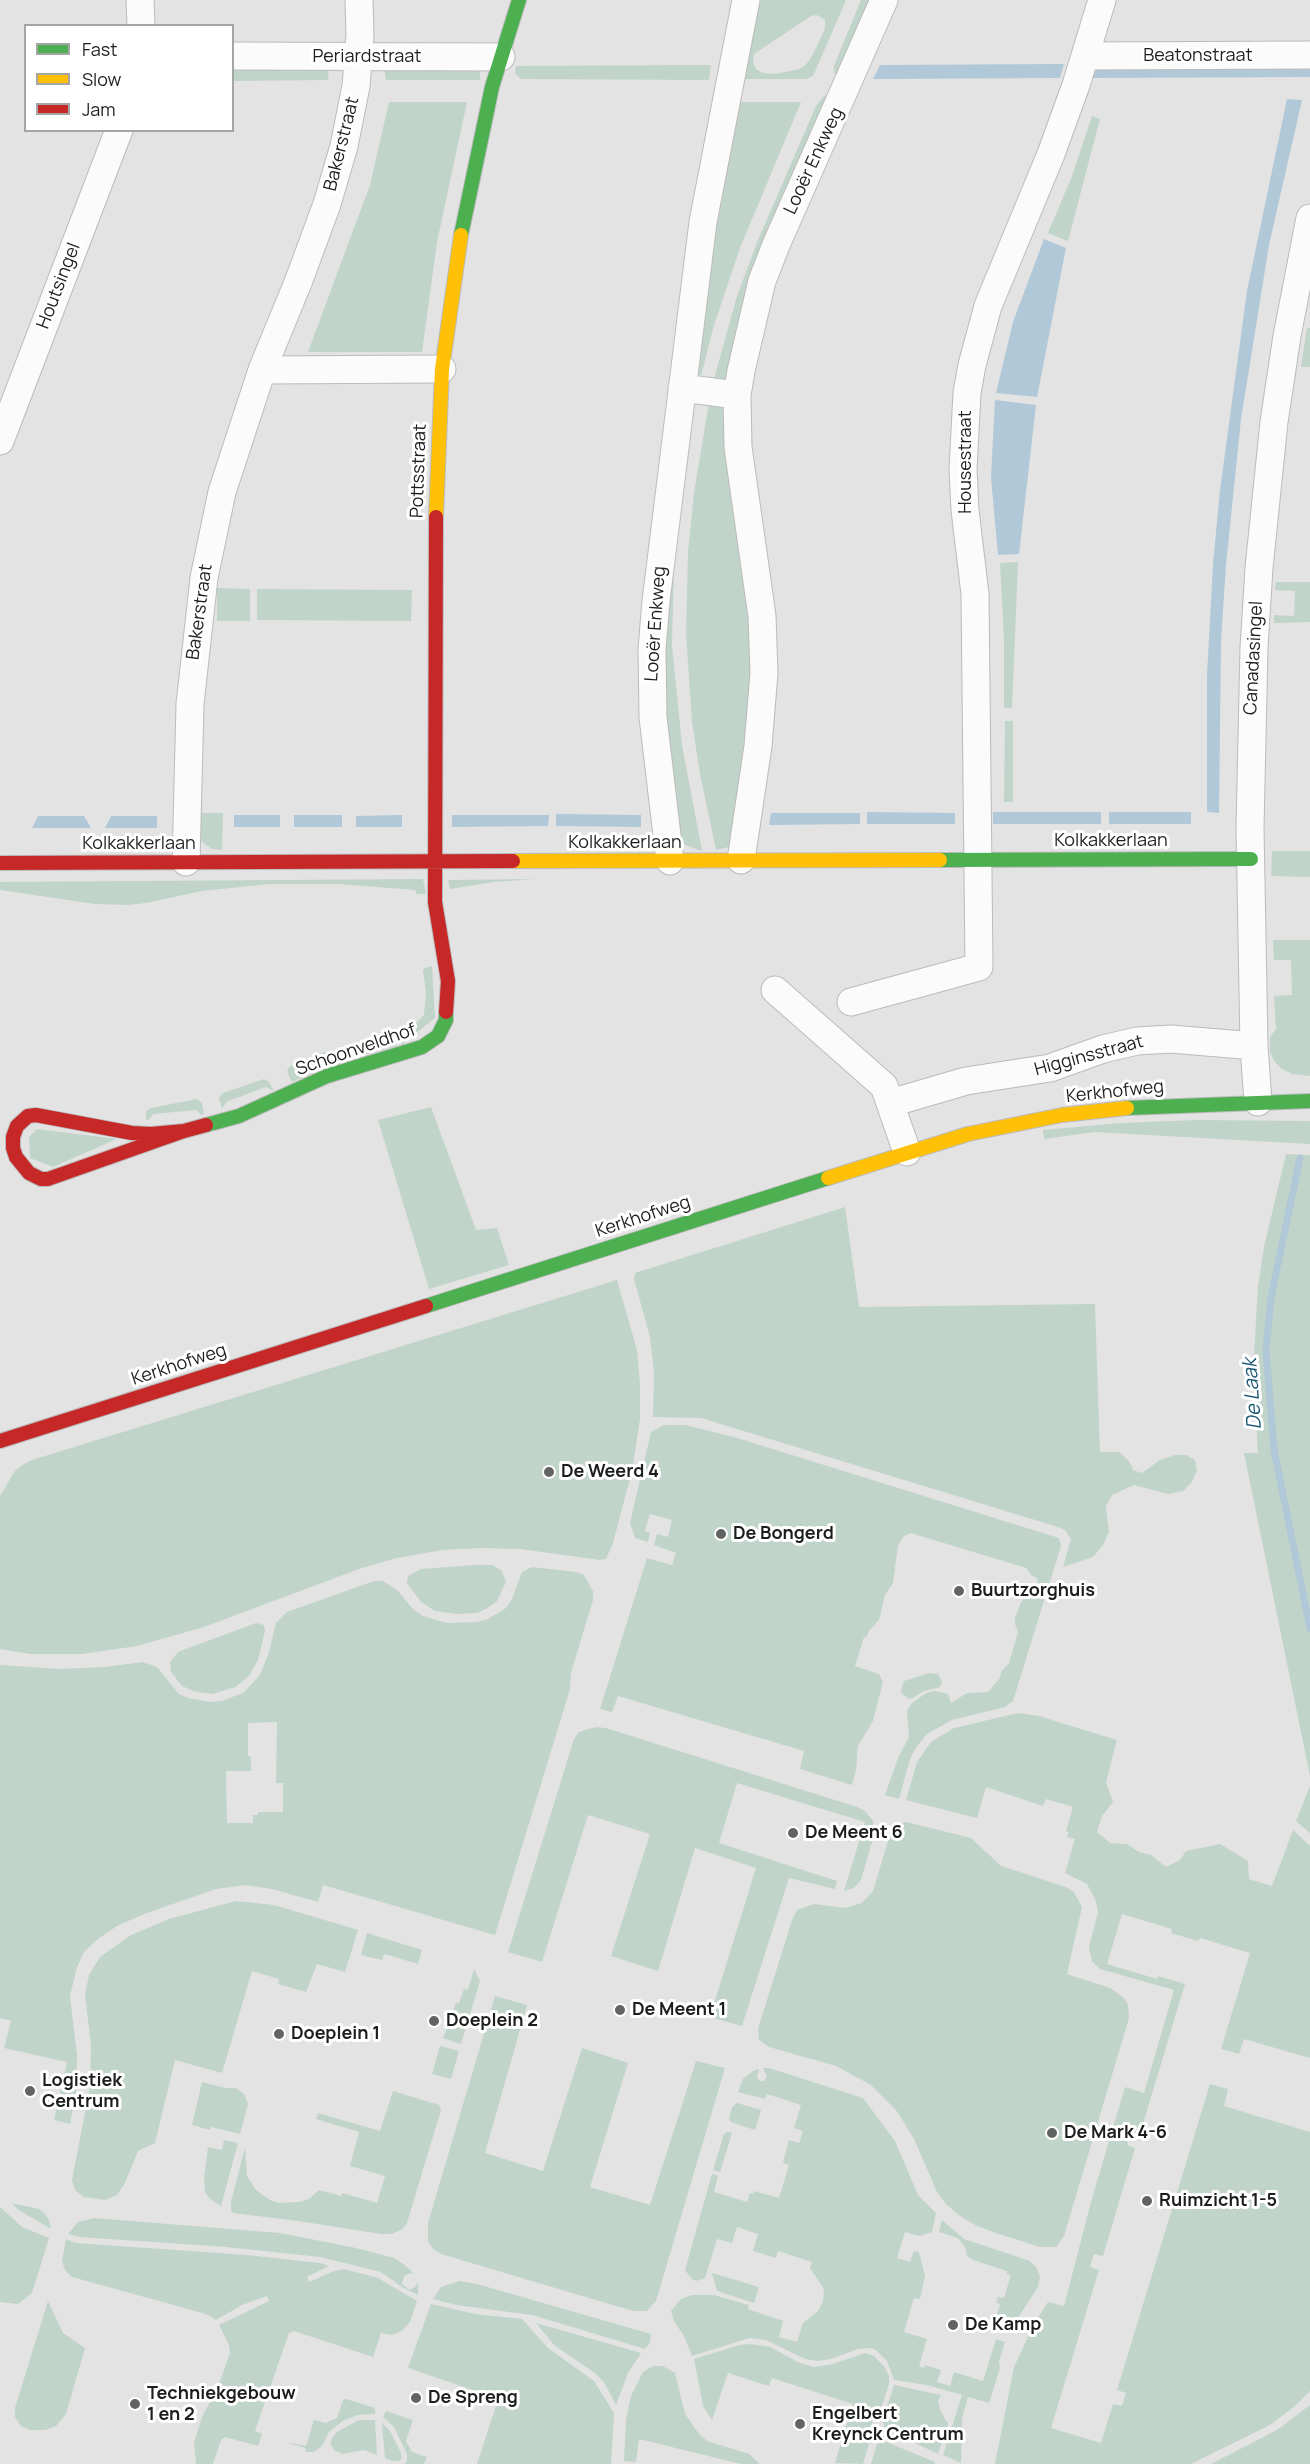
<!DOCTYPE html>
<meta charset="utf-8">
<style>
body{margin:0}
#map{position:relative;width:1310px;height:2464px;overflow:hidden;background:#e3e3e3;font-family:Manrope,sans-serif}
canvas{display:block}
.legend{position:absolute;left:24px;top:24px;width:210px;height:108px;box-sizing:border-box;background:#fff;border:2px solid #a5a5a5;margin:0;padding:8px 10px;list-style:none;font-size:18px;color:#1d1e1e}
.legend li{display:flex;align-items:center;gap:12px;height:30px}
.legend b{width:30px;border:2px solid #a5a5a5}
</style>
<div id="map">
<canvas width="1310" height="2464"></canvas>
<ul class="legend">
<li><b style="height:8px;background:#4caf50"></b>Fast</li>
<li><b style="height:8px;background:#ffc107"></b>Slow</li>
<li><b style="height:8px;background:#c62828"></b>Jam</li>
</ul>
</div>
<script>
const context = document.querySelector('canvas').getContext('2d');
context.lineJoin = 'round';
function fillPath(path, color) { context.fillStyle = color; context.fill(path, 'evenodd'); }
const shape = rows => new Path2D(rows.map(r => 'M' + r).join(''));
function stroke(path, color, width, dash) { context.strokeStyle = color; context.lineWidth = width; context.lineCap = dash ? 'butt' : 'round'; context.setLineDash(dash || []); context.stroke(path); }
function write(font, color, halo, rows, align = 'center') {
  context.font = font + ' Manrope,sans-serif'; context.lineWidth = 6; context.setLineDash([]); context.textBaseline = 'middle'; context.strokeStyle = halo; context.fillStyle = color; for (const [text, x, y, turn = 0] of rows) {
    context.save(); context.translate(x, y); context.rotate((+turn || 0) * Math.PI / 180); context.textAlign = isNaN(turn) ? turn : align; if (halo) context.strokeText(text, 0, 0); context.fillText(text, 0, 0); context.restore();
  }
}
const green = shape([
 [752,0,846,0,813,76,806,79,738,79],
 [817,15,825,20,825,29,813,54,806,65,799,69,776,74,763,73,756,69,753,62,754,54,811,16],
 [861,0,877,0,838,76,834,72,834,66],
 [233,64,329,66,328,80,233,81],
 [711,65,709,80,521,79,515,73,516,66],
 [384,66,480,68,480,80,386,80],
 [829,94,731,376,725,380,714,379,737,296,758,240,816,106,824,96],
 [389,102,467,102,437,242,422,352,308,352,370,185],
 [732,102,801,102,740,248,714,325,701,376,696,371],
 [1092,116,1100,119,1068,241,1048,233,1072,176],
 [1307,328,1310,328,1310,367,1301,367],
 [709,403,721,405,727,409,756,650,733,846,716,850,700,774,692,722,686,634,688,552,694,493],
 [694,405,674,565,672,645,682,745,702,851,685,845,679,838,660,658,691,406],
 [1018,562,1012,708,1004,708,1004,640,1000,563],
 [1276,582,1310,582,1310,622,1274,623,1274,615,1294,616,1295,591,1275,590],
 [217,588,250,589,250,621,217,621],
 [257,589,412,590,411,621,257,620],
 [1005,721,1013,721,1013,802,1004,802],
 [199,813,223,813,222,850,212,849,201,841],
 [1272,851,1310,851,1310,877,1271,876],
 [423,879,426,894,417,894,415,890,339,884,269,884,202,891,146,903,128,905,95,904,0,890,0,882],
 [535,879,494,882,450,889,448,880],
 [1273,940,1310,940,1310,1076,1292,1074,1282,1069,1274,1061,1270,1051,1270,1037,1276,1029,1274,996,1292,995,1291,960,1274,960],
 [432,966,435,1018,401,1045,399,1030,413,1026,424,1015,426,992,423,971,425,968],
 [391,1032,396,1046,361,1056,358,1042],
 [324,1052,329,1055,330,1065,292,1082,287,1072,289,1067],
 [264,1079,269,1082,274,1091,266,1087,226,1102,222,1109,219,1098,223,1093],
 [197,1099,202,1103,204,1114,202,1115,196,1110,153,1114,149,1120,146,1120,146,1111,151,1108],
 [431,1107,476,1230,497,1228,509,1265,429,1289,378,1120],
 [1197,1120,1310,1121,1310,1144,1095,1132,1044,1139,1043,1130,1121,1123],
 [37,1129,117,1139,53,1167,30,1158,29,1137],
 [1286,1154,1310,1155,1310,1776,1244,1453,1258,1453,1253,1372,1258,1286,1264,1247],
 [845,1207,859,1307,1095,1304,1100,1452,1119,1452,1129,1461,1133,1470,1142,1473,1160,1460,1175,1455,1186,1455,1195,1460,1197,1470,1192,1482,1183,1491,1168,1494,1134,1485,1112,1495,1106,1506,1109,1532,1103,1545,1093,1557,1063,1567,1071,1539,1065,1530,1058,1527,701,1418,653,1417,654,1373,650,1337,634,1279,635,1273],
 [617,1280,637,1350,640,1384,640,1419,632,1471,613,1543,606,1559,600,1560,520,1549,481,1548,443,1550,397,1558,362,1568,204,1627,137,1646,82,1654,30,1654,0,1649,0,1496,14,1472,22,1465,32,1460],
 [664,1425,686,1425,734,1437,1059,1538,1061,1546,1013,1701,1005,1707,952,1720,927,1734,917,1746,910,1759,899,1799,885,1795,898,1758,909,1737,907,1711,911,1704,926,1693,935,1691,948,1694,951,1703,967,1693,988,1692,1000,1678,1001,1672,1009,1663,1018,1632,1015,1624,1015,1618,1021,1602,1037,1585,1038,1579,1031,1575,1026,1568,911,1533,904,1536,898,1545,893,1583,885,1595,879,1620,869,1631,866,1638,864,1637,855,1666,879,1674,883,1682,873,1721,858,1746,856,1770,852,1785,800,1769,804,1751,618,1696,612,1712,600,1709,647,1558,672,1565,676,1553,654,1545,657,1534,668,1537,672,1520,650,1514,645,1531,650,1532,648,1542,635,1538,630,1523,651,1432],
 [475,1565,493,1565,502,1571,506,1582,497,1601,486,1609,477,1613,457,1614,435,1611,421,1602,407,1583,408,1576,421,1569],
 [532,1567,576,1572,584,1575,593,1591,593,1600,571,1673,570,1689,495,1935,323,1885,318,1902,272,1889,246,1885,216,1889,144,1914,117,1926,98,1939,84,1952,77,1967,70,1996,77,2056,76,2093,70,2124,54,2120,67,2062,4,2048,11,2021,0,2018,0,1665,60,1669,104,1667,143,1662,157,1667,179,1694,188,1698,210,1702,222,1701,243,1693,260,1675,269,1652,276,1623,287,1612,374,1581,383,1581,397,1590,413,1609,423,1616,447,1623,477,1622,488,1619,506,1608,512,1599,522,1572],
 [277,1722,276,1783,283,1783,283,1812,258,1812,258,1815,253,1815,253,1823,227,1823,226,1771,251,1771,251,1757,248,1756,248,1723],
 [256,1623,264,1625,265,1631,258,1660,249,1676,236,1687,212,1694,196,1692,182,1686,171,1672,170,1662,178,1652],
 [929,1673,938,1674,942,1681,940,1687,924,1691,913,1698,909,1699,902,1694,901,1690,904,1681],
 [1018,1713,1039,1716,1117,1740,1106,1782,1113,1802,1102,1816,1097,1832,1110,1843,1127,1844,1139,1852,1151,1855,1166,1867,1180,1860,1186,1851,1220,1844,1248,1861,1249,1879,1272,1886,1293,1830,1310,1846,1310,2058,1244,2039,1239,2054,1221,2049,1250,1953,1200,1938,1198,1941,1171,1933,1172,1929,1122,1914,1107,1964,1157,1979,1158,1976,1185,1984,1140,2134,1131,2132,1127,2145,1135,2148,1103,2256,1094,2254,1090,2267,1099,2270,1051,2428,1101,2443,1113,2404,1122,2406,1126,2393,1117,2390,1210,2084,1228,2089,1224,2106,1310,2132,1310,2391,1294,2407,1270,2425,1191,2464,995,2464,1014,2367,1034,2324,1048,2302,1064,2306,1091,2202,1125,2087,1144,2093,1174,1990,1100,1969,1092,1961,1089,1947,1098,1912,1096,1901,1087,1884,1065,1873,1075,1839,1067,1837,1069,1832,1066,1831,1073,1807,1046,1799,1043,1806,986,1787,977,1818,906,1800,917,1762,931,1742,954,1728],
 [596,1727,606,1728,857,1807,865,1811,873,1821,874,1835,861,1880,854,1888,844,1891,865,1822,737,1783,719,1843,837,1881,835,1889,789,1878,742,2026,710,2017,756,1868,695,1848,658,1971,611,1956,650,1834,588,1815,542,1962,508,1952,574,1739,579,1732],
 [1310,1786,1310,1833,1296,1821],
 [906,1822,971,1838,1001,1866,1066,1887,1074,1892,1082,1907,1067,1974,1110,1988,1124,1998,1128,2005,1129,2018,1064,2236,1056,2247,1040,2247,999,2234,977,2226,960,2216,946,2204,937,2192,914,2139,896,2110,871,2085,836,2066,769,2047,759,2040,758,2029,792,1920,797,1910,814,1904,845,1908,862,1903,873,1891,891,1831,900,1823],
 [236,1901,274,1905,358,1930,345,1972,317,1964,306,1992,278,1984,279,1979,252,1971,222,2073,175,2060,155,2143,138,2151,125,2183,117,2195,105,2200,84,2197,75,2190,72,2180,90,2087,91,2045,85,1995,89,1975,100,1957,131,1935,169,1919],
 [367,1933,422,1950,418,1964,384,1954,382,1960,361,1955],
 [474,1969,480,1981,461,2044,443,2038,456,2003,459,2003,464,1989,468,1990],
 [495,1996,527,2005,485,2153,543,2171,582,2048,628,2063,590,2187,650,2205,696,2061,725,2068,656,2301,647,2311,633,2311,441,2254,434,2250,428,2242,428,2223],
 [440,2046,459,2051,451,2079,432,2074],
 [763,2068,769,2068,863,2098,895,2141,918,2195,936,2213,932,2232,919,2236,905,2232,897,2258,910,2262,914,2251,919,2252,925,2276,920,2299,914,2298,904,2332,927,2339,919,2366,924,2368,925,2365,941,2370,937,2382,950,2386,954,2372,983,2381,996,2339,1005,2342,999,2362,1000,2368,989,2403,968,2397,962,2418,961,2463,943,2455,962,2395,927,2385,894,2380,887,2361,876,2350,871,2348,858,2349,831,2359,818,2361,805,2359,766,2340,749,2338,692,2356,684,2336,674,2321,671,2311,681,2299,692,2295,714,2295,749,2305,748,2309,783,2321,779,2337,797,2342,803,2323,818,2311,823,2301,824,2289,810,2268,812,2262,778,2251,776,2258,753,2251,758,2234,737,2227,732,2243,717,2239,705,2278,696,2281,692,2279,685,2270,712,2174,718,2176,714,2192,747,2202,750,2193,753,2194,754,2191,779,2198,789,2165,783,2163,789,2140,799,2143,803,2131,794,2128,801,2105,767,2094,765,2099,738,2092,743,2079,753,2071,759,2069,757,2078,760,2081,764,2081,767,2077],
 [202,2082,226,2088,236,2088,244,2094,248,2104,240,2134,211,2127,210,2130,192,2125],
 [393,2091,439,2105,441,2110,407,2223,403,2229,392,2234,381,2234,298,2221,233,2213,231,2210,231,2202,245,2147,247,2176,256,2190,270,2200,279,2203,299,2202,309,2199,319,2190,341,2196,343,2193,377,2203,385,2176,350,2166,359,2132,316,2119,318,2113,380,2131],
 [737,2103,761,2110,755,2130,731,2122,729,2119,732,2107],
 [727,2132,732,2133,720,2172,713,2170,724,2134],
 [224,2140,238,2143,221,2206,210,2199,205,2192,204,2178,208,2147,222,2150],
 [12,2203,39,2209,45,2214,49,2220,51,2229,17,2209],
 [0,2207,22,2227,49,2238,32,2293,18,2304,0,2302],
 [94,2218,280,2233,356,2248,394,2258,406,2266,414,2274,410,2273,404,2276,402,2284,410,2290,415,2287,418,2283,418,2295,402,2287,381,2272,320,2257,226,2247,80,2237,68,2234,78,2222],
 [942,2220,964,2239,1030,2261,1036,2267,1040,2277,1038,2287,1010,2330,1004,2328,1004,2323,995,2321,1000,2304,996,2303,998,2297,1004,2298,1011,2275,1007,2274,1007,2271,973,2260,967,2256,965,2247,958,2238,939,2232],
 [66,2239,76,2243,247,2255,320,2263,329,2266,307,2277,309,2282,334,2271,344,2269,378,2278,417,2301,410,2322,403,2330,392,2335,381,2333,373,2357,294,2331,289,2333,255,2431,262,2434,258,2446,225,2437,221,2440,213,2464,196,2464,194,2443,202,2417,218,2387,230,2353,229,2345,219,2325,269,2301,267,2296,242,2305,216,2320,206,2314,72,2277,65,2270,62,2261],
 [712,2273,759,2287,754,2303,717,2291],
 [460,2281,477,2284,651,2334,650,2343,645,2349,532,2315,456,2305,433,2299,441,2287],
 [48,2301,63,2333,85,2348,66,2414,56,2426,45,2430,30,2430,21,2426,15,2417,15,2408],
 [431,2304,475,2314,522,2319,548,2348,594,2381,614,2413,611,2464,477,2464,497,2403,496,2398,408,2368],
 [536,2323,641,2353,628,2373,616,2405,604,2382,595,2373,555,2346],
 [750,2344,770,2347,800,2363,814,2367,833,2364,865,2353,874,2356,884,2366,889,2376,889,2384,877,2421,873,2420,869,2433,872,2434,863,2464,835,2463,853,2404,772,2378,769,2386,728,2373,712,2420,703,2406,694,2359,740,2345],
 [653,2366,663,2366,675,2373,685,2414,699,2434,707,2441,749,2454,760,2464,741,2464,639,2439,636,2462,624,2461,626,2420,631,2396,643,2372],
 [894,2385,941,2395,938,2401,940,2410,948,2424,938,2454,884,2428,883,2419],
 [346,2399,375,2408,375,2414,358,2415,343,2421,329,2432,322,2446,314,2452,306,2452,305,2448,285,2442,306,2446,314,2420,326,2423,337,2418,343,2400],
 [1310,2405,1310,2464,1211,2464,1277,2430],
 [386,2411,413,2420,406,2441,412,2452,427,2457,424,2464,404,2464,407,2461,407,2454,394,2427,383,2417],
 [359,2420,375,2420,377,2455,364,2450,343,2454,335,2451,330,2443,334,2435,340,2430],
 [382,2423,390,2431,401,2453,402,2458,399,2461,392,2461,385,2458],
 [884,2441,935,2462,935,2464,871,2464,877,2444]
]);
const water = shape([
 [1064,64,1060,78,873,79,880,65],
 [1310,65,1310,77,1089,78,1098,68],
 [1287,99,1302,100,1269,245,1241,419,1226,565,1221,641,1219,813,1207,812,1207,676,1213,564,1220,490,1247,291],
 [1044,239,1066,248,1037,397,996,393,1013,322],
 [995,400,1036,405,1019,554,998,555,991,477],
 [867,812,955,813,955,824,867,824],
 [993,812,1101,812,1101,824,993,824],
 [1109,812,1191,812,1191,824,1109,824],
 [771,813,860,813,860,824,769,825],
 [556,814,641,815,641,827,556,826],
 [234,815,280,815,280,827,234,827],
 [294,815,342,815,342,827,294,827],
 [402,815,402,827,356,827,356,816],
 [452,815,549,815,548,826,452,827],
 [38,816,84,816,91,828,32,828],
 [111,816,157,816,157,828,105,828]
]);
const stream = shape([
 [1300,1158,1271,1297,1266,1350,1274,1450,1310,1628]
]);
const street = shape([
 [140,0,141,26],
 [232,56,501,57],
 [1085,56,1310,55],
 [262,370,442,369],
 [682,388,737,395],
 [0,441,119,130],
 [741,860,758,746,764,673,762,616,738,447,737,395,741,371,762,281,776,245,884,0],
 [670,861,653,717,652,649,656,601,703,222,746,0],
 [186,862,190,704,204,578,222,492,262,370,299,280,327,204,344,146,356,86,360,35,359,0],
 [775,990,884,1086,907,1152],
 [851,1002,979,967,975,594,965,510,963,469,967,393,972,365,988,306,1051,154,1076,85,1102,0],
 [1258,1102,1254,1046,1250,828,1254,648,1259,568,1274,422,1287,336,1310,218],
 [891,1103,966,1081,1050,1068,1103,1049,1137,1041,1171,1039,1254,1046]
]);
const fast = shape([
 [461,235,492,87,519,0],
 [940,860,1251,859],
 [1127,1108,1310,1101],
 [206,1125,239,1116,327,1076,422,1047,438,1036,446,1020,446,1012],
 [426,1306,828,1178]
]);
const slow = shape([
 [436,517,442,369,461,235],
 [513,861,940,860],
 [828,1178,968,1134,1062,1115,1127,1108]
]);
const jam = shape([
 [436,517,435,902,448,981,446,1012],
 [0,863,513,861],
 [184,1131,48,1179,41,1179,29,1173,16,1157,13,1148,13,1137,17,1126,28,1116,36,1115,132,1133,151,1134,184,1131,206,1125],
 [0,1441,426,1306]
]);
const markers = [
 [549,1472,6,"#626363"],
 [721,1534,6,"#626363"],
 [959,1591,6,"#626363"],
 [793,1833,6,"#626363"],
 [620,2010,6,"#626363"],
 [434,2021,6,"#626363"],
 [279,2034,6,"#626363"],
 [30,2091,6,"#626363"],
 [1052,2133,6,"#626363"],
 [1147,2201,6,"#626363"],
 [953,2325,6,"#626363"],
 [416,2398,6,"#626363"],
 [135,2404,6,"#626363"],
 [800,2424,6,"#626363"]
];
const streetNames = [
 ["Beatonstraat",1198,56],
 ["Periardstraat",367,57],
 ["Bakerstraat",342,144,-76],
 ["Looër Enkweg",814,161,-65],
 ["Houtsingel",59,286,-69],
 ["Housestraat",966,462,-90],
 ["Pottsstraat",419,471,-88],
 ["Bakerstraat",200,612,-82],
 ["Looër Enkweg",656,624,-86],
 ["Canadasingel",1254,658,-87],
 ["Kolkakkerlaan",1111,841],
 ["Kolkakkerlaan",625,843],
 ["Kolkakkerlaan",139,844],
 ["Schoonveldhof",356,1050,-19],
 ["Higginsstraat",1089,1056,-15],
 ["Kerkhofweg",1115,1092,-6],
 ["Kerkhofweg",643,1217,-18],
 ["Kerkhofweg",179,1365,-18]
];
const poiNames = [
 ["De Weerd 4",561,1472],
 ["De Bongerd",733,1534],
 ["Buurtzorghuis",971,1591],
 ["De Meent 6",805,1833],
 ["De Meent 1",632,2010],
 ["Doeplein 2",446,2021],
 ["Doeplein 1",291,2034],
 ["Logistiek",42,2081],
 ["Centrum",42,2102],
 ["De Mark 4-6",1064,2133],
 ["Ruimzicht 1-5",1159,2201],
 ["De Kamp",965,2325],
 ["Techniekgebouw",147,2394],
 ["1 en 2",147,2415],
 ["De Spreng",428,2398],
 ["Engelbert",812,2414],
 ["Kreynck Centrum",812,2435]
];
const waterNames = [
 ["De Laak",1253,1394,-94]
];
fillPath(green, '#c1d4c9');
fillPath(water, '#b0c8d7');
stroke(stream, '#b0c8d7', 7);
stroke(street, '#bbb', 29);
stroke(fast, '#bbb', 16);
stroke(slow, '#bbb', 16);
stroke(jam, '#bbb', 16);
stroke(street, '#fbfbfb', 27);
stroke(fast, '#4caf50', 14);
stroke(slow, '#ffc107', 14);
stroke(jam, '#c62828', 14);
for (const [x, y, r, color] of markers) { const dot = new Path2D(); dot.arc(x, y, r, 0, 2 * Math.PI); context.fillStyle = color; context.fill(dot); stroke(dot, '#fff', 2); }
write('18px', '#1d1e1e', '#fff', streetNames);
write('bold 18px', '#1d1e1e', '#fff', poiNames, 'left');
write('italic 20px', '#1d5977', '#fff', waterNames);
</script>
